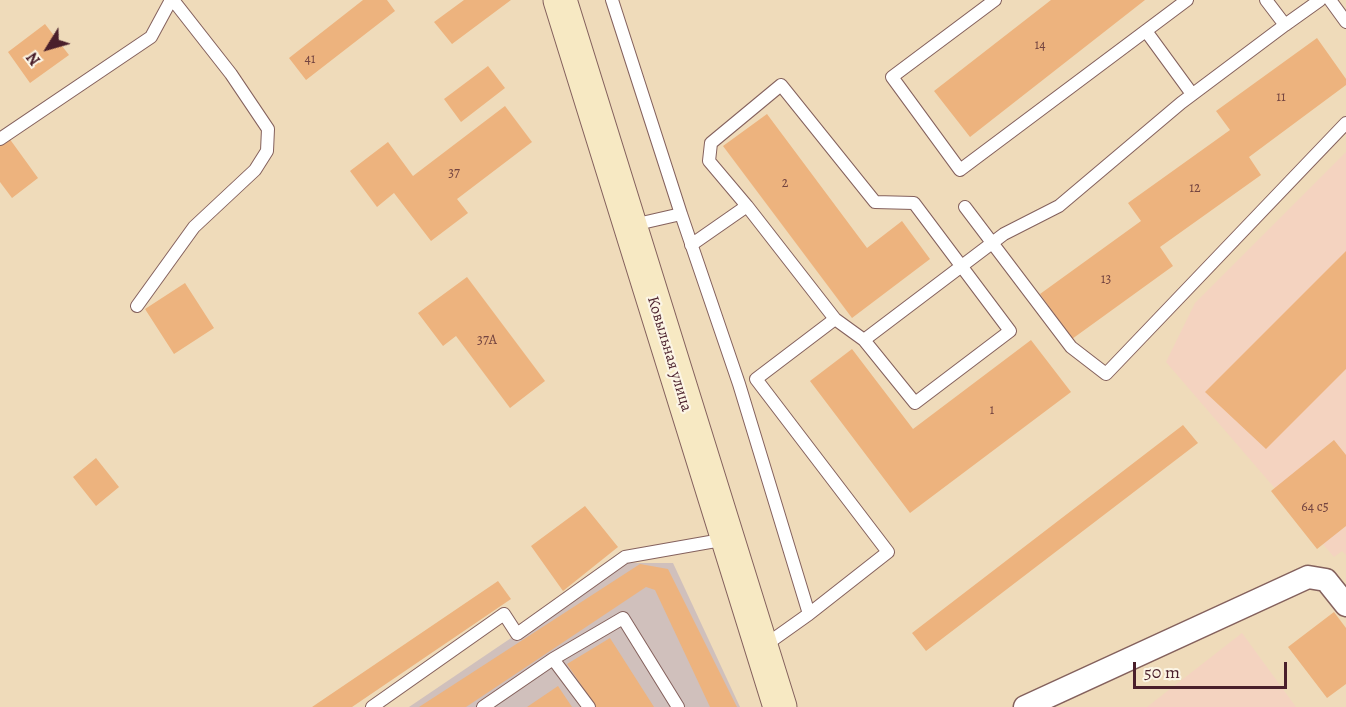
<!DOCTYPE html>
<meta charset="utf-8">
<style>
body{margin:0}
#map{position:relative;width:1346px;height:707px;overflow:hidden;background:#efdbba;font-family:Alegreya,serif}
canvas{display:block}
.north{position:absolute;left:18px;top:18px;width:60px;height:60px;-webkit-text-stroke:4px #fcf5e5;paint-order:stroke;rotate:233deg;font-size:16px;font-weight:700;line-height:24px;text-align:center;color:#4a1f2b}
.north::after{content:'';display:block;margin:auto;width:21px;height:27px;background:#4a1f2b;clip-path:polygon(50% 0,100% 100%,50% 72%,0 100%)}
.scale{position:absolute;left:1133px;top:662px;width:154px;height:27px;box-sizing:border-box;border:3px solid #4a1f2b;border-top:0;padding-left:8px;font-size:18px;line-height:21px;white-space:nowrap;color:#4a1f2b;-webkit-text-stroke:4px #fcf5e5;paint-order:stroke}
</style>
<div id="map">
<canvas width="1346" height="707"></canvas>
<div class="north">N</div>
<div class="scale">50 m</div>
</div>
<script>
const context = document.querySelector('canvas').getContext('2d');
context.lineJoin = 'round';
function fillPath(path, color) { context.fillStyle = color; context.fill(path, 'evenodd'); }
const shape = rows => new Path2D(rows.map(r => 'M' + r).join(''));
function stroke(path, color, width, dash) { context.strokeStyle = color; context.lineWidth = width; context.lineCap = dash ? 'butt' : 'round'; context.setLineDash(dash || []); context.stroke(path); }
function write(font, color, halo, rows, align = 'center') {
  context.font = font + ' Alegreya,serif'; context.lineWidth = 4.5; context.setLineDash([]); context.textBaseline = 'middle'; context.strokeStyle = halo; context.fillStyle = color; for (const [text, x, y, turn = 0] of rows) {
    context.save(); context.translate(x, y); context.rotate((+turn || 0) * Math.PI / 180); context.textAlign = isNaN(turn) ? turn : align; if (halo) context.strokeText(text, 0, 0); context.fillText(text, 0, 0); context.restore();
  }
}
const built = shape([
 [1346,152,1346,555,1342,551,1334,557,1166,362,1195,303],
 [1242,633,1296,707,1147,707]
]);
const industrial = shape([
 [622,563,673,563,740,707,409,707]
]);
const building = shape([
 [363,0,387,0,395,11,306,80,289,58],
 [464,0,511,0,452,44,434,22],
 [1051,0,1145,0,970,137,934,91],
 [45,24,69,55,30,83,8,52],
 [1317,38,1346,79,1346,85,1249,157,1261,175,1160,247,1173,266,1072,339,1040,294,1141,221,1128,203,1230,130,1216,111],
 [488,66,505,88,461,122,444,99],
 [505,106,532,142,457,199,468,213,431,241,394,193,377,207,350,171,388,142,413,176],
 [767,114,867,248,902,221,930,259,852,318,723,146],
 [9,138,38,178,12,198,0,182,0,145],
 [1346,251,1346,369,1266,449,1205,392],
 [467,277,545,381,510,408,456,336,443,346,418,313],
 [185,283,214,328,174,354,145,309],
 [1031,340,1071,392,910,513,810,381,852,349,913,429],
 [1183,425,1198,443,926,651,912,633],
 [1334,440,1346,455,1346,526,1317,549,1271,491],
 [96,458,119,487,96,506,73,477],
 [585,506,618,547,563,591,531,546],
 [640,564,668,569,737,707,710,707,655,590,646,587,466,707,419,707],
 [498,581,511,599,352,707,312,707],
 [1334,612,1346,628,1346,684,1327,698,1288,647],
 [610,638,654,707,596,707,567,664],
 [558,686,572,707,527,707]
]);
const service = shape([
 [612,0,681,214],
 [995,0,892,77,960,170,1187,0],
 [1330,0,1346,22],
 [1285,25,1320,0],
 [1146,31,1192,94],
 [0,139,151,37,171,0],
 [965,207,1071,347,1106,374,1346,123],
 [633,225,681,214,739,384,809,614,764,646],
 [691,245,747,206,709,161,711,143,781,85,875,202,914,203,1010,331,915,403,864,340,835,319,747,206],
 [137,306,194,227,255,170,267,151,268,129,231,74,173,0],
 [864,340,1004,234,1059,206,1181,103,1285,25,1266,0],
 [809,614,888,552,756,379,835,319],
 [553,659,589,707],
 [372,707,504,614,517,634,625,557,727,539],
 [483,707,553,659,623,618,678,707]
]);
const minor = shape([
 [1025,707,1308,577,1326,580,1346,605]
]);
const secondary = shape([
 [560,0,780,707]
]);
const numberNames = [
 ["14",1040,46],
 ["41",310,60],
 ["11",1281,98],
 ["37",454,174],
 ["2",785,184],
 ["12",1195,189],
 ["13",1106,280],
 ["37А",487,341],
 ["1",992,411],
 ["64 с5",1315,508]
];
const streetNames = [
 ["Ковыльная улица",669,354,73]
];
fillPath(built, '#f4d3c0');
fillPath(industrial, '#d0c0bc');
fillPath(building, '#edb37e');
stroke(service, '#84615d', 14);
stroke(minor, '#84615d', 25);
stroke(secondary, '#84615d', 35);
stroke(service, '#fff', 12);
stroke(minor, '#fff', 22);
stroke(secondary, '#f7e9c3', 33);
write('14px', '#734440', null, numberNames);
write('16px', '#4a1f2b', '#fcf5e5', streetNames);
</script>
